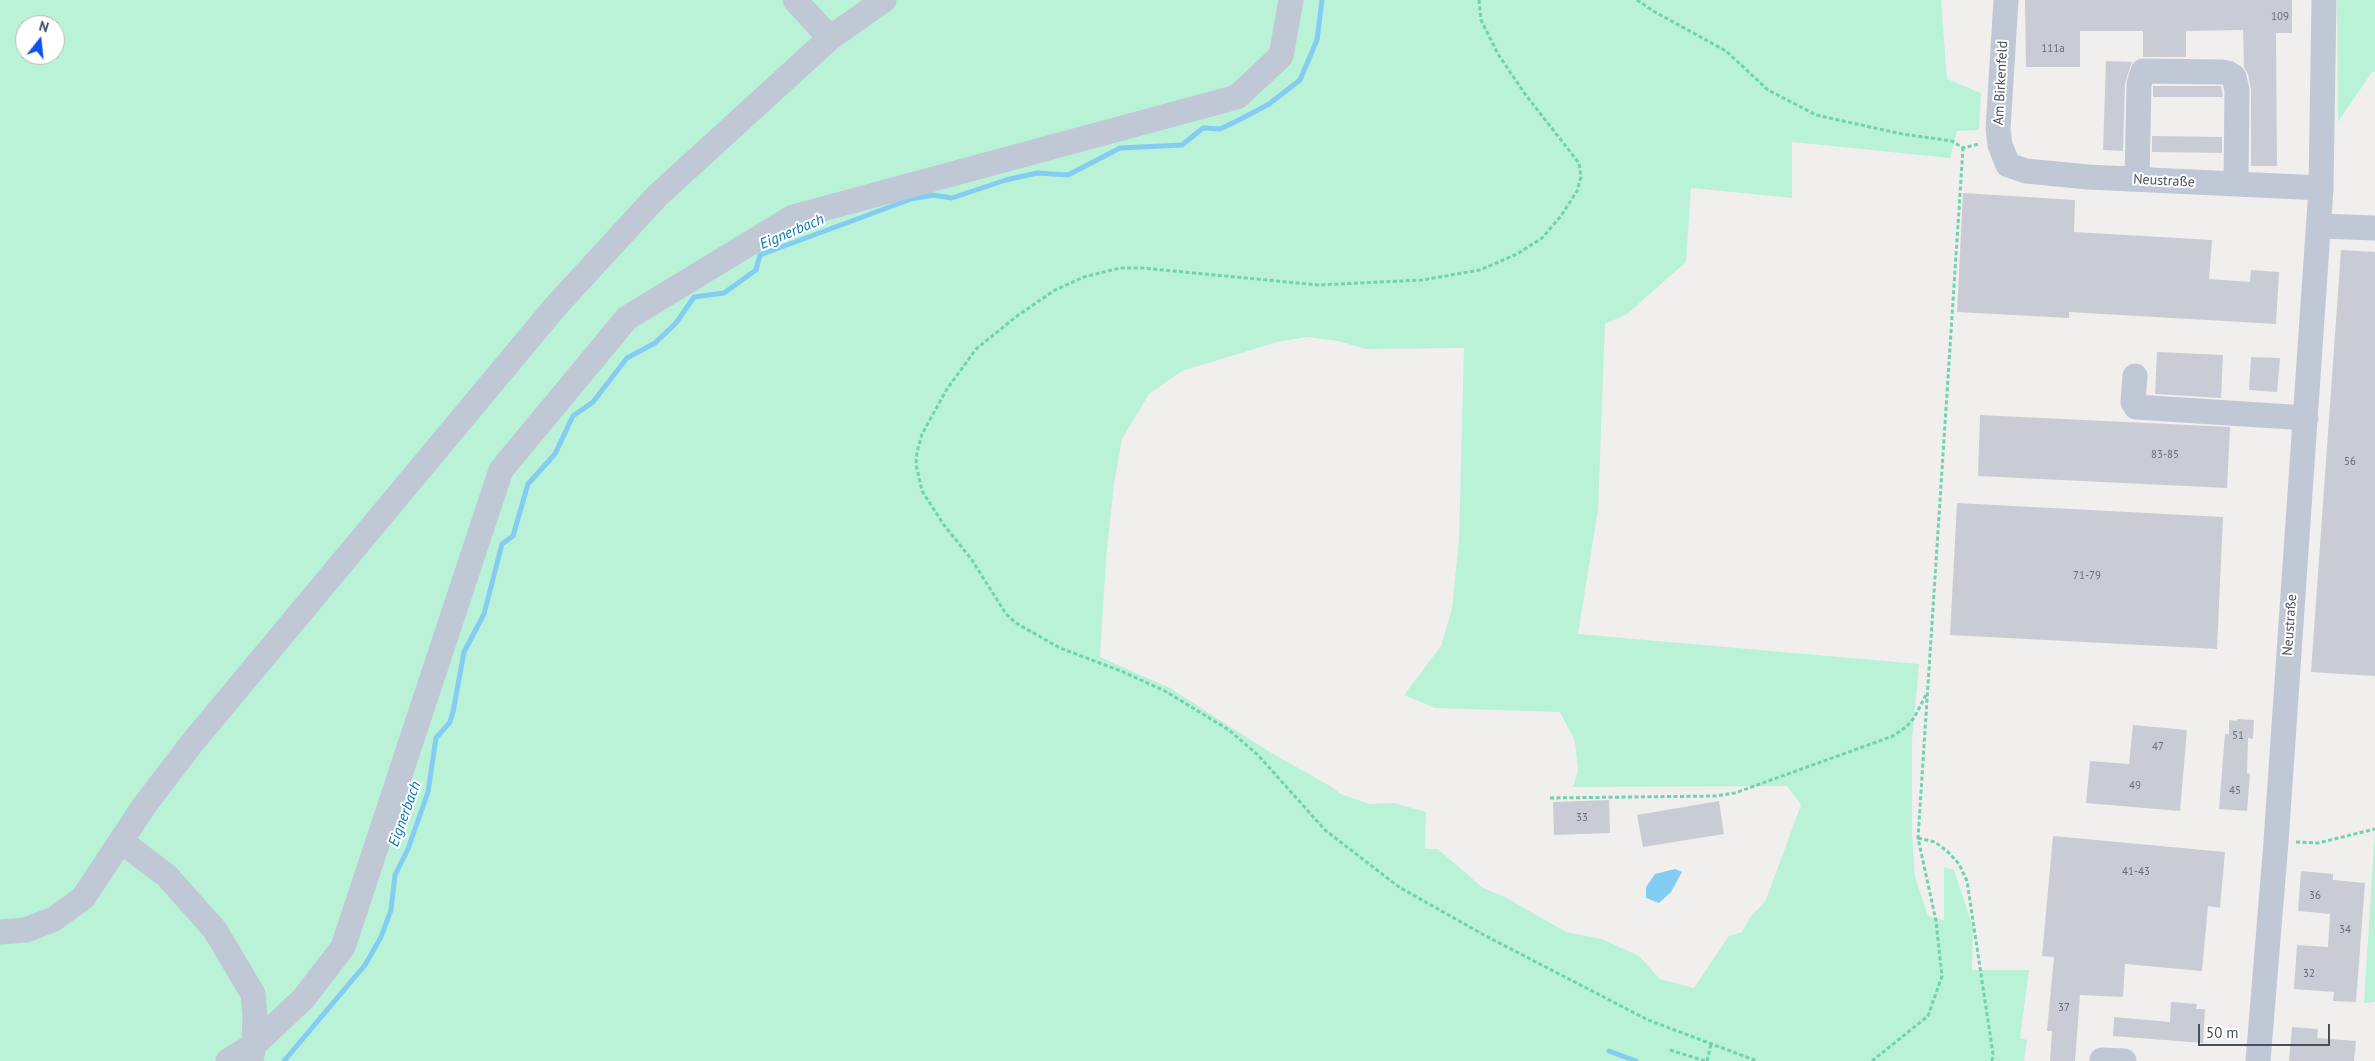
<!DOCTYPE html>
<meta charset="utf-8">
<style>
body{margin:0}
#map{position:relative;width:2375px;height:1061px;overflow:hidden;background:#f1efee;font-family:"PT Sans",sans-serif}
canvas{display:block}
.north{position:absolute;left:15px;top:15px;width:50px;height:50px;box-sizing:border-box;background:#fff;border:1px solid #b5b9be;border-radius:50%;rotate:16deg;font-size:14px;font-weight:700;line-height:20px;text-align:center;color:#454f5d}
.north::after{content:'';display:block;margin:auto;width:18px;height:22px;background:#0c51ee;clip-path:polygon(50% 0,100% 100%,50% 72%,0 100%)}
.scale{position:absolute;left:2198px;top:1024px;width:132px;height:22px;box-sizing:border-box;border:2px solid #454f5d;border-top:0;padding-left:6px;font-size:15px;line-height:18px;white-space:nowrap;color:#454f5d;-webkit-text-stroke:4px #fff;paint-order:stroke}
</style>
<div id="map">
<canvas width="2375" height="1061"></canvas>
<div class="north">N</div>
<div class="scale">50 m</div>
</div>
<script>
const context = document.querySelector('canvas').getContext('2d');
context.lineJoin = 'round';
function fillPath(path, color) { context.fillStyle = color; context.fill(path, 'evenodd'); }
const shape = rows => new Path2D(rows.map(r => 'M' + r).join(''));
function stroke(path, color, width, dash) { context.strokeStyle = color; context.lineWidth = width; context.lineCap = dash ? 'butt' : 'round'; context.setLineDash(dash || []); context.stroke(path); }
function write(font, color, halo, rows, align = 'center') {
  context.font = font + ' "PT Sans",sans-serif'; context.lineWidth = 4; context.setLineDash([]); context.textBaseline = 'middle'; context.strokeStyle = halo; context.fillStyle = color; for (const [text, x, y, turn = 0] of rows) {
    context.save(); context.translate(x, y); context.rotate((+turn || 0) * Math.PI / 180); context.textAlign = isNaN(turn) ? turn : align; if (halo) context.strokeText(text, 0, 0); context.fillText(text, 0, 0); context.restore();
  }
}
const green = shape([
 [0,0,1941,0,1947,79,1981,93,1979,130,1957,131,1950,158,1792,142,1792,198,1691,188,1686,262,1627,314,1605,324,1598,510,1578,634,1919,664,1912,741,1912,835,1915,877,1928,916,1944,920,1944,867,1954,870,1973,927,1972,970,2029,970,2020,1038,2027,1040,2024,1061,0,1061],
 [25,25,55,25,55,55,25,55],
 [1307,337,1338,341,1366,349,1464,348,1459,539,1452,609,1441,646,1404,695,1435,708,1560,712,1575,741,1578,771,1573,787,1787,786,1801,805,1765,902,1750,917,1742,932,1729,936,1694,988,1660,979,1639,956,1602,939,1566,932,1505,897,1483,888,1438,849,1425,849,1426,812,1394,803,1369,804,1341,794,1330,786,1268,751,1170,688,1100,657,1106,559,1114,484,1122,439,1149,394,1182,371,1277,342],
 [2337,0,2375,0,2375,72,2372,72,2338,122],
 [2375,830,2375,1002,2364,1003]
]);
const water = shape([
 [1675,869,1682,872,1671,892,1659,903,1646,898,1646,887,1655,874]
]);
const stream = shape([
 [1609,1051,1636,1061],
 [284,1061,365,965,381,937,391,910,395,875,408,849,428,792,436,738,450,722,453,712,464,652,484,614,502,544,513,536,528,484,555,454,573,416,593,402,627,358,655,343,676,323,694,297,724,293,756,270,760,255,911,199,933,195,952,198,1006,180,1037,173,1068,175,1120,148,1182,145,1203,128,1220,129,1241,119,1269,104,1300,80,1317,40,1322,0]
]);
const building = shape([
 [2025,0,2292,0,2292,33,2276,33,2277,166,2251,166,2251,90,2248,74,2244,67,2243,30,2186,31,2186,57,2143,57,2143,31,2080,31,2080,67,2026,67],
 [2106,61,2132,62,2125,83,2123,151,2103,150],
 [2153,86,2221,86,2223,97,2153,97],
 [2152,136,2222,137,2222,153,2152,152],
 [1963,193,2075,200,2074,232,2212,240,2209,279,2250,282,2251,270,2279,272,2276,324,2069,312,2069,318,1957,312],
 [2341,250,2375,252,2375,676,2311,672],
 [2157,352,2223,355,2221,398,2155,394],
 [2251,357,2280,358,2277,392,2249,390],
 [1980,415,2230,427,2227,488,1978,476],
 [1957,503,2223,517,2217,649,1950,635],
 [2237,719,2254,720,2253,739,2248,738,2247,773,2250,774,2247,811,2219,809,2225,734,2229,734,2229,720,2237,721],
 [2133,725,2187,730,2180,811,2086,803,2090,761,2129,764],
 [1609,800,1610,833,1554,835,1553,802],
 [1719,801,1724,834,1643,847,1637,815],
 [2053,836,2225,852,2220,908,2208,906,2202,971,2125,964,2123,997,2080,995,2075,1061,2050,1061,2052,1031,2047,1031,2054,957,2042,956],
 [2301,871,2333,874,2333,880,2365,883,2356,1002,2333,1001,2334,992,2294,989,2297,945,2328,947,2330,914,2298,911],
 [2171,1002,2197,1004,2196,1009,2205,1009,2203,1043,2113,1036,2114,1017,2170,1022],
 [2292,1027,2318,1029,2317,1038,2356,1041,2354,1061,2289,1061]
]);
const path = shape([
 [1479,0,1481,20,1498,54,1525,94,1579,163,1581,177,1577,191,1561,216,1542,238,1517,254,1480,270,1422,280,1318,285,1142,268,1120,268,1084,277,1055,290,1017,316,976,349,947,389,922,434,917,452,916,464,922,491,944,525,972,560,1006,614,1016,623,1060,648,1121,671,1165,691,1229,730,1258,755,1325,830,1399,887,1484,935,1648,1020,1757,1061],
 [1637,0,1655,12,1726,51,1768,90,1816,115,1902,134,1952,141,1963,148,1979,144],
 [1550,798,1715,796,1735,793,1893,736,1906,727,1914,718,1926,695],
 [1918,838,1935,842,1948,852,1959,864,1967,881,1993,1054,1992,1061],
 [2296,842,2318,843,2375,829],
 [1670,1050,1705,1061],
 [1707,1061,1711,1044],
 [1872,1061,1928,1016,1942,976,1936,921,1918,838,1963,148]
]);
const minor = shape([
 [795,0,830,38],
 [2006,0,1998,129,2000,145,2008,165,2026,171,2088,177,2321,188],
 [2137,179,2139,84,2143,71,2222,72,2228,73,2234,77,2237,90,2236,184],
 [2319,226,2375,228],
 [2135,376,2133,402,2136,407,2306,418],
 [122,842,167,876,215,930,253,994,255,1016,254,1045],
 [0,932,26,930,54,919,83,898,144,806,192,743,555,307,657,196,830,38,884,0],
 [254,1045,304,998,343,947,501,470,627,318,793,217,1237,97,1281,56,1291,0],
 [2102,1060,2124,1061],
 [228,1061,254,1045,251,1061],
 [2258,1061,2276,842,2321,188,2324,0]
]);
const numberNames = [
 ["109",2280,17],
 ["111a",2053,49],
 ["83-85",2165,455],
 ["56",2350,462],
 ["71-79",2087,576],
 ["51",2238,736],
 ["47",2158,747],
 ["49",2135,786],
 ["45",2235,791],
 ["33",1582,818],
 ["41-43",2136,872],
 ["36",2315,896],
 ["34",2345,930],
 ["32",2309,974],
 ["37",2064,1008]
];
const streetNames = [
 ["Am Birkenfeld",2001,83,-87],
 ["Neustraße",2164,181,3],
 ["Neustraße",2290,625,-86]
];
const waterNames = [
 ["Eignerbach",792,232,-23],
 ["Eignerbach",405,814,-70]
];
fillPath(green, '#b9f2d7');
fillPath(water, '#83cdf2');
stroke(stream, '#83cdf2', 5);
fillPath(building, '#caccd5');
stroke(path, '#6fd3af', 3, [4, 2.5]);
stroke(minor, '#c1c8d5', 25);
write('11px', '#666e7b', null, numberNames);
write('14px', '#454f5d', '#fff', streetNames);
write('italic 15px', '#0277b4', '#fff', waterNames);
</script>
